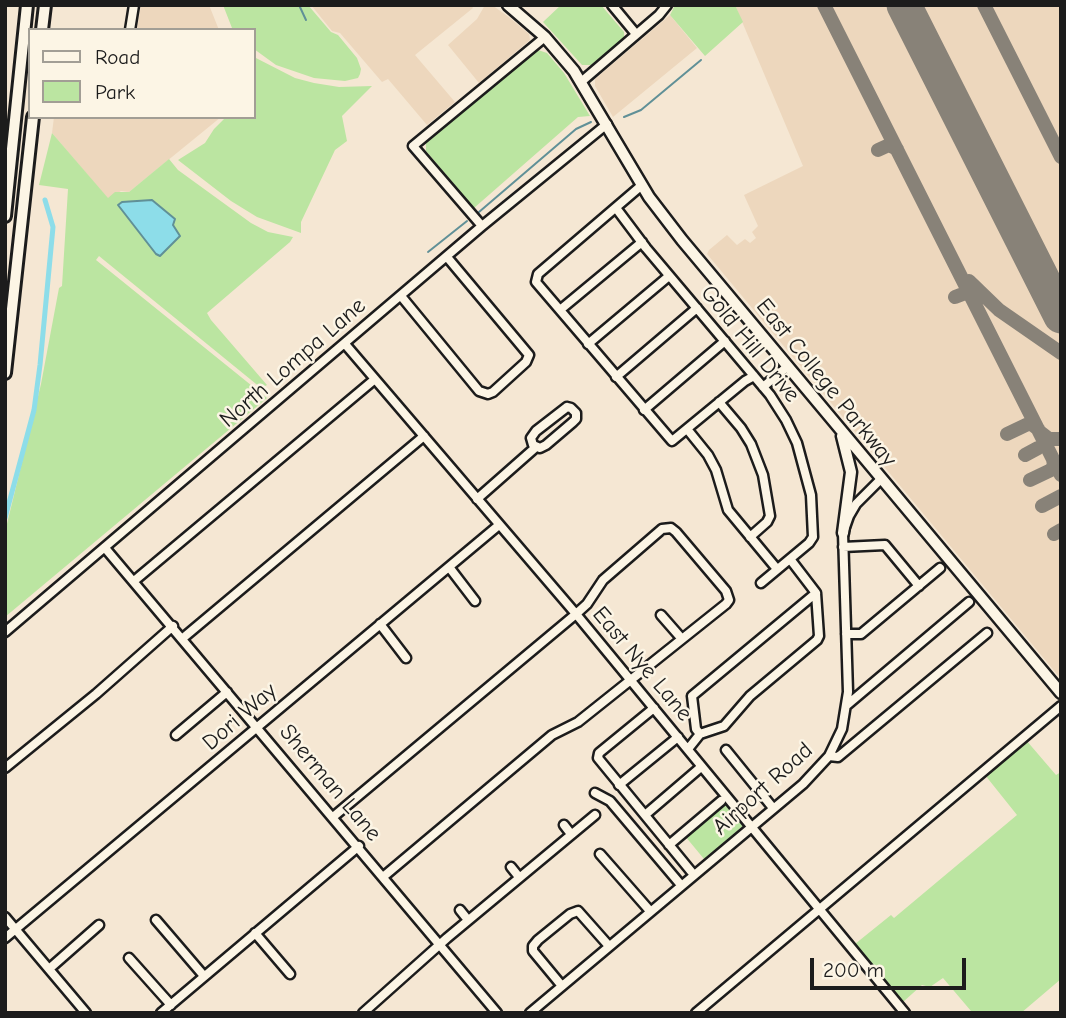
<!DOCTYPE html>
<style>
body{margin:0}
#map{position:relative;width:1066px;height:1018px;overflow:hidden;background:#f5e7d3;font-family:"Comic Neue",sans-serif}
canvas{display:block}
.frame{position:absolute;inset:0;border:7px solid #1c1c1c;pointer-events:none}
.legend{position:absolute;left:28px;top:28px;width:228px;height:91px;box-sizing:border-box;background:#fcf5e5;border:2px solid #a29e95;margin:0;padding:9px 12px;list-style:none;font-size:21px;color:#1c1c1c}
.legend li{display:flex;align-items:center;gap:14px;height:35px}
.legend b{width:35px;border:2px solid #a29e95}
.scale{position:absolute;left:810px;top:958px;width:156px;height:32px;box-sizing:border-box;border:4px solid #1c1c1c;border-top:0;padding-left:9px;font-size:21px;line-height:24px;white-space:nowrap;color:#1c1c1c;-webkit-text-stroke:5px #fcf5e5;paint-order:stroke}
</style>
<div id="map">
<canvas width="1066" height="1018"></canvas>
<div class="frame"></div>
<ul class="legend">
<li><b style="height:9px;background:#fcf5e5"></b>Road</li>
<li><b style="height:19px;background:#bbe5a1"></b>Park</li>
</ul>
<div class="scale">200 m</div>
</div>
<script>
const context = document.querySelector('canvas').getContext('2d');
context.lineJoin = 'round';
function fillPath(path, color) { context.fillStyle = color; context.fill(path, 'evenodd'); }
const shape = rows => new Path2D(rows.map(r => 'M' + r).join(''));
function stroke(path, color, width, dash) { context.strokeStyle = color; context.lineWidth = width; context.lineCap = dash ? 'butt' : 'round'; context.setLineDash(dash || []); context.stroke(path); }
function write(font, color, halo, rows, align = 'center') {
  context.font = font + ' "Comic Neue",sans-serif'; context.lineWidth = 5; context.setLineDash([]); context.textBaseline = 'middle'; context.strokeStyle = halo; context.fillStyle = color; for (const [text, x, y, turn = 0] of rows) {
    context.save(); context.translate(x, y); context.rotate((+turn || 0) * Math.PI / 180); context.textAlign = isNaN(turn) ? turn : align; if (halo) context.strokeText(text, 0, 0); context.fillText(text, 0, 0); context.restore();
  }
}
const built = shape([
 [141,5,209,5,219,30,137,30],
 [311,5,471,5,473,8,415,55,455,102,427,125,388,79,382,82,340,33,332,31],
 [485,5,492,5,510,18,529,34,530,40,479,83,448,45,477,19],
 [735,5,1061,5,1061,679,707,254,709,250,727,235,737,245,745,239,750,243,756,238,752,232,758,226,744,195,803,166],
 [670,15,697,48,613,117,595,86,595,79],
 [54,117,221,117,129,192,121,191,108,199,52,133]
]);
const green = shape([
 [223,5,308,5,331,32,338,35,357,58,361,69,360,74,358,78,345,81,314,78,276,65,254,49,254,30,234,30,232,28],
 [561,5,601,5,624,32,624,38,591,65,582,65,543,22],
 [675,5,735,5,743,22,705,56,670,15],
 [538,50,547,53,564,73,590,116,578,117,474,208,426,151,426,143],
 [254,57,295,78,314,83,339,87,372,86,342,116,347,141,335,150,301,222,301,233,257,217,231,201,178,160,205,143,214,129,226,117,254,117],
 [52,133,108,198,115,192,129,192,169,159,178,170,251,223,268,232,293,237,290,242,207,313,211,320,267,385,261,388,99,256,96,260,267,398,5,617,5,532,41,384,59,288,62,286,68,189,39,185],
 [1026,740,1056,775,1061,772,1061,979,1021,1013,969,1013,971,1011,943,978,930,987,922,985,903,1002,855,944,891,915,894,918,1017,815,985,775],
 [724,803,743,826,704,859,685,836]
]);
const water = shape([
 [152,200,175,219,173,225,180,236,160,256,156,254,118,205,122,202,152,200]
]);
const stream = shape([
 [299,5,306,20],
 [624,117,641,110,701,60],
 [479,212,576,129,591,122],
 [428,252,467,221]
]);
const canal = shape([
 [5,518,34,410,40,365,53,227,45,200]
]);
const taxiway = shape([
 [824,5,1061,475],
 [984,5,1061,157],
 [878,150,889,145,897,149],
 [969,281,999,310,1061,353],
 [955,297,968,292,977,296],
 [1040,432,1049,439,1061,439],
 [1007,434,1028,424,1033,425,1038,429],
 [1025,455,1038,448],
 [1030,480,1051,470,1054,465,1053,459],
 [1042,506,1061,496],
 [1054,534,1061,530]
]);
const runway = shape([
 [904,5,1061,316]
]);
const minor = shape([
 [612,5,636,34],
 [130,30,134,5],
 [581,82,659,15,667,5],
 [642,185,538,274,536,282,672,441,745,381,754,376],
 [616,208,646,248,770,395,786,420,797,443,811,495,813,537,809,543,761,583],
 [482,226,413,146,545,37],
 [401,296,479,391,488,394,493,392,526,362,529,355,447,257],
 [560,310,642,242],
 [345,344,576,614,905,1013],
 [588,344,669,276],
 [616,377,697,308],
 [763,387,788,366],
 [719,402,741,428,751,444,763,475,770,516,767,522,750,537],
 [567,407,571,408,576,413,576,419,573,422,546,445,540,448,533,445,531,438,536,431,567,407],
 [644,410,725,341],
 [687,429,708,455,716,470,728,510,777,569],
 [477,499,536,447],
 [843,547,885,545,919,586],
 [105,548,497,1013],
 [449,567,475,601],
 [134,581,375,379],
 [661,615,682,639],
 [380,624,406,658],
 [5,632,482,226,607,124],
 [846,634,861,634,940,568],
 [183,638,424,436],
 [847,705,969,602],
 [654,708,599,753,598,758,694,875],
 [700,734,724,726,750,696,817,640,819,636,816,593,790,559],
 [176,735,227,692],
 [688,749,700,734,696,729,692,696,816,593],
 [726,750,773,808],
 [829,756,838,757,987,633],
 [5,768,96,694,173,626],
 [619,785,678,737],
 [595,793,610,801,681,885],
 [645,815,701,767],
 [333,817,576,614,587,604,603,580,662,529,671,528,676,532,726,591,729,600,726,604,578,722,552,735,383,877],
 [564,825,571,834],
 [669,845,721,801],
 [600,854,650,911],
 [511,867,519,877],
 [460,910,468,920],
 [5,917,86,1013],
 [156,920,204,976],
 [255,933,290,974],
 [5,938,499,525],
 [129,958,171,1005],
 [49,969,99,925],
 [562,986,533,951,533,946,538,940,570,914,578,911,609,946],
 [161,1013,359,846],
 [363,1013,447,938,595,815],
 [530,1013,803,784,829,756,842,729,848,692,843,533,849,516,856,504,880,480],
 [696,1013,1061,706]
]);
const major = shape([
 [508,5,545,37,574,71,649,197,682,240,1061,693],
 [842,436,851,472,843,533]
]);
const highway = shape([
 [42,30,45,5],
 [5,216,27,5],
 [5,373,33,117]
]);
const streetNames = [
 ["Gold Hill Drive",750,344,51],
 ["North Lompa Lane",293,363,-41],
 ["East College Parkway",826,383,51],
 ["East Nye Lane",642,664,50],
 ["Dori Way",240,717,-41],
 ["Sherman Lane",330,783,50],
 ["Airport Road",763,789,-42]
];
fillPath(built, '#edd7bd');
fillPath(green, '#bbe5a1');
fillPath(water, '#8ddde9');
stroke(water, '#609097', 2);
stroke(stream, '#609097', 2);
stroke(canal, '#8ddde9', 5);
stroke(taxiway, '#888278', 14);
stroke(runway, '#888278', 35);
stroke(minor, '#1c1c1c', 13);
stroke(major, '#1c1c1c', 15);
stroke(highway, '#1c1c1c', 16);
stroke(minor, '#fcf5e5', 8);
stroke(major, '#fcf5e5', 10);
stroke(highway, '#fcf5e5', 10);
write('23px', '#1c1c1c', '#fcf5e5', streetNames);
</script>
